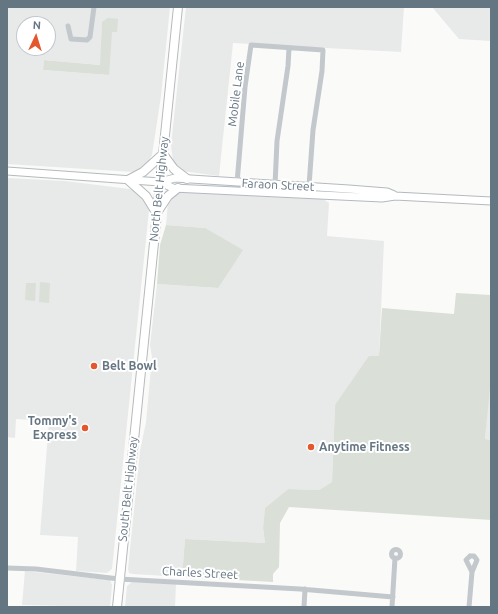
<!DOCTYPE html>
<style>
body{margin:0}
#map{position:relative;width:498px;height:614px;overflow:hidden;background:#fafaf8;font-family:Ubuntu,sans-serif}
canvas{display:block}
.frame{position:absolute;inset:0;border:8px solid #657683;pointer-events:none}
.north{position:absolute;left:16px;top:16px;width:40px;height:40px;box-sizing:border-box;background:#fff;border:1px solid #c1c8cd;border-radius:50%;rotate:4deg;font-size:11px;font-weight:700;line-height:16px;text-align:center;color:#657683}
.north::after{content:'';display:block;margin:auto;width:14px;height:18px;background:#e4572e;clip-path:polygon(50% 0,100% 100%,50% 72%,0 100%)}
</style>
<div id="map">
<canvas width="498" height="614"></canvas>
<div class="frame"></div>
<div class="north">N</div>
</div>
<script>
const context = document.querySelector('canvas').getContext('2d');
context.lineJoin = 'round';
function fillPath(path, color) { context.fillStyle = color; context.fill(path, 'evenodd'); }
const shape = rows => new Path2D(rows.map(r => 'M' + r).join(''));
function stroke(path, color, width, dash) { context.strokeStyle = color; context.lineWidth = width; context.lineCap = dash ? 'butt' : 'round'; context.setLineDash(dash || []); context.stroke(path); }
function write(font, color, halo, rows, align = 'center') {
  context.font = font + ' Ubuntu,sans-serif'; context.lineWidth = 4; context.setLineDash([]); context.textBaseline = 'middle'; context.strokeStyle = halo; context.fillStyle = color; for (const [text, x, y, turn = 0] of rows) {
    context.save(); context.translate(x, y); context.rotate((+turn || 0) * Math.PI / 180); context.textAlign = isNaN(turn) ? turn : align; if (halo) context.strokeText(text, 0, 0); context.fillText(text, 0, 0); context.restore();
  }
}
const built = shape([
 [7,7,170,7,161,96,152,155,146,166,133,172,7,164],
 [102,22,109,75,43,70,44,60,101,65],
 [24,24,48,24,48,48,24,48],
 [186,7,404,7,401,52,233,43,219,176,182,171,173,161,171,145],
 [432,7,491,7,491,41,459,39],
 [7,178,65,181,130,189,142,195,149,210,112,569,107,573,76,571,78,537,40,535,49,421,16,419,15,438,7,437],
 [177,190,323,199,329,203,327,236,384,241,379,356,335,405,332,482,319,490,288,489,265,508,263,528,265,543,185,539,182,577,133,574,129,573,128,569,140,451,146,422,152,357,150,345,157,284,218,288,205,228,166,225,168,202],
 [490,377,491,377,491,440,485,439],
 [25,571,110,580,112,585,110,607,22,605],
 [132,582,176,584,175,607,125,607,127,586]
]);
const green = shape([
 [108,18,118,19,117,32,112,32,109,75,43,70,44,60,100,65,102,22],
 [166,225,205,228,243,250,218,288,157,284,160,245],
 [40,282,50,283,49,303,39,302],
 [26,283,36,283,35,301,25,300],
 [456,293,491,295,491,377,485,439,491,440,491,520,289,507,280,523,279,567,273,574,273,582,182,577,185,539,265,543,263,528,265,508,288,489,319,490,332,482,335,405,369,356,379,356,382,308,454,314]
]);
const street = shape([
 [68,26,71,39,87,40,90,37,94,7],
 [237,183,245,87,251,45,323,50,322,71,313,130,309,186],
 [275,185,277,141,288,66,289,48],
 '391.5 554a4.5 4.5 0 1 1 9 0a4.5 4.5 0 1 1-9 0Z',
 [470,556,474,556,477,560,472,572,466,560,470,556],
 [7,568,36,569,119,579,300,589,393,597],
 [304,607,305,589],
 [392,607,395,558],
 [469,607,472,572]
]);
const secondary = shape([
 [7,171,160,182,173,188,382,198,395,196,491,201],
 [160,182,175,178,349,189,387,192,394,195]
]);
const primary = shape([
 [158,211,168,196,178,188],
 [157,214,146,196,128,180,143,172,163,154,174,169,187,179],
 [117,607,178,7]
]);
const markers = [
 [94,366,4,"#e4572e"],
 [85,428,4,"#e4572e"],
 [311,447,4,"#e4572e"]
];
const streetNames = [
 ["Mobile Lane",236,94,-83],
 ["Faraon Street",278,185,3],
 ["North Belt Highway",159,189,-84],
 ["South Belt Highway",128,489,-84],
 ["Charles Street",200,573,3]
];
const poiNames = [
 ["Belt Bowl",102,366],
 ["Tommy's",77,421,"right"],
 ["Express",77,435,"right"],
 ["Anytime Fitness",319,447]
];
fillPath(built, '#e8e9e9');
fillPath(green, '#dadfd7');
stroke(secondary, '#b3babf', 9);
stroke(primary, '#b5babe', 10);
stroke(street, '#c3c8cc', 5);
stroke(secondary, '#fff', 7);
stroke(primary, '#fff', 8);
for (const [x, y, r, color] of markers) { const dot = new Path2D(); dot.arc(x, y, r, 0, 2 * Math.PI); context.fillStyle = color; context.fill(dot); stroke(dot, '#fff', 1.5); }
write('12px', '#657683', '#fff', streetNames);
write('bold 12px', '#657683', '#fff', poiNames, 'left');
</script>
